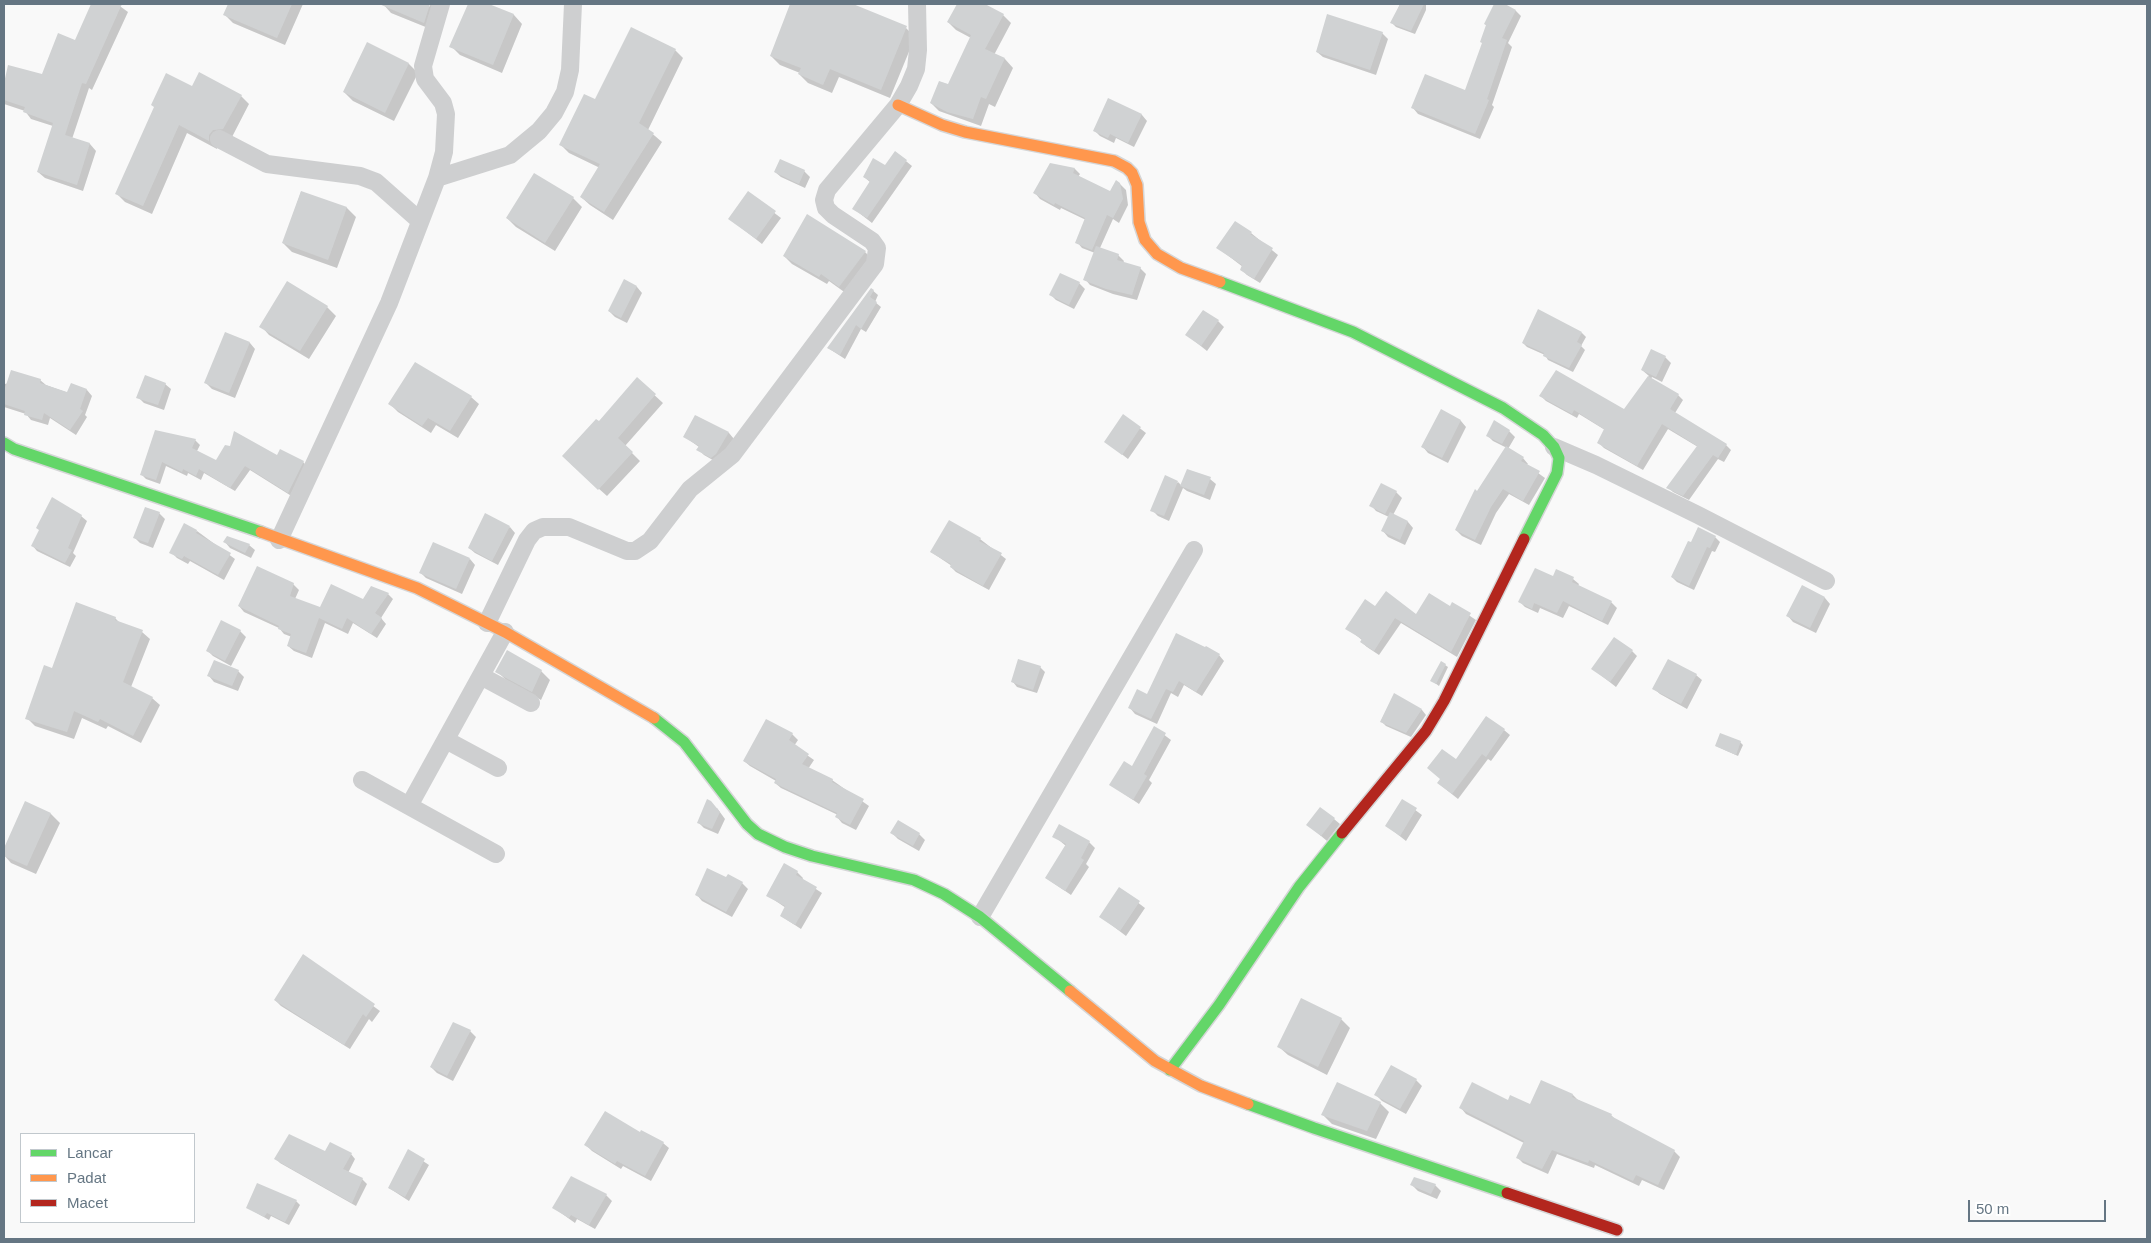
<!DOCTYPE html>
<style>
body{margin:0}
#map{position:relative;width:2151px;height:1243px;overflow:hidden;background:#f9f9f9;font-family:Helvetica,sans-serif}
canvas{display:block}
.frame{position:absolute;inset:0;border:5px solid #657683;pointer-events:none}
.legend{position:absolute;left:20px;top:1133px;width:175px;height:90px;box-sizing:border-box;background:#fff;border:1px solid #c1c8cd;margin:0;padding:6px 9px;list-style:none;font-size:15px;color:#657683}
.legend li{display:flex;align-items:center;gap:10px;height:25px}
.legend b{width:25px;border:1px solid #c1c8cd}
.scale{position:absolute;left:1968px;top:1200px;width:138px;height:22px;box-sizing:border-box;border:2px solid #657683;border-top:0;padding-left:6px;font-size:15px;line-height:18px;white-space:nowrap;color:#657683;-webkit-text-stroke:4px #fff;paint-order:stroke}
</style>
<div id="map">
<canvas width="2151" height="1243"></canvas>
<div class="frame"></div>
<ul class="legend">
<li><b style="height:6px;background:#63d668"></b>Lancar</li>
<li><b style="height:6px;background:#ff974d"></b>Padat</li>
<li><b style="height:6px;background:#b3261e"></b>Macet</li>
</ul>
<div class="scale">50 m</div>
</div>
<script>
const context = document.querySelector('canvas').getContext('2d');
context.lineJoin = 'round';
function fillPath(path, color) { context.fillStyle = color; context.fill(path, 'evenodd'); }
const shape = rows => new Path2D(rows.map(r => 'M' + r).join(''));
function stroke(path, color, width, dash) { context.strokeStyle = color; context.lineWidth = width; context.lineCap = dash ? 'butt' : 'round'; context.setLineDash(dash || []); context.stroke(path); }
const shadow = shape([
 [92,4,117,4,128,12,92,90,89,88,72,139,90,144,96,151,83,191,45,178,38,172,53,126,31,119,25,111,4,104,4,83,43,75,75,42],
 [229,4,303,4,285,45,233,23,225,15],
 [383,4,428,4,427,6,429,7,431,4,442,4,433,30,391,13],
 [469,4,486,4,514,15,522,24,502,73,460,55,451,46],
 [791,4,850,4,906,28,915,37,890,98,839,77,832,93,808,83,799,74,800,73,780,65,771,56],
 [958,4,983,4,1003,15,1011,23,994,55,1005,59,1013,68,995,107,989,104,981,126,939,111,931,103,949,86,971,38,956,30,948,22],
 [1400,4,1426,4,1426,10,1415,34,1396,27,1392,23],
 [1496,4,1502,4,1516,11,1521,16,1508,43,1512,47,1492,105,1494,107,1480,139,1418,114,1413,108,1466,92,1483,43,1487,26,1485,24],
 [1382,33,1388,39,1376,75,1323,57,1317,52],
 [368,44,409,64,418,73,394,121,353,101,344,92],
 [675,50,683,58,648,130,662,142,613,220,590,205,581,197,600,168,569,153,560,144,596,101],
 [192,88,241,96,249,104,232,137,217,143,217,149,187,133,152,214,125,202,117,194],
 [1109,100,1142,115,1147,121,1134,147,1116,138,1114,143,1100,136,1094,130],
 [896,153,912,166,872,223,854,209,870,182,864,177,885,167],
 [1051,165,1075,169,1080,174,1078,177,1111,193,1120,184,1126,190,1128,205,1119,223,1113,219,1100,248,1118,255,1124,261,1123,263,1140,268,1146,274,1137,300,1113,294,1090,285,1085,279,1095,253,1082,248,1077,242,1086,220,1061,208,1060,210,1040,199,1035,193],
 [804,171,810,177,805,188,781,177,775,172],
 [301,192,347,208,356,217,337,268,292,252,283,243],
 [748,193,781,218,762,244,730,219],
 [573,198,582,207,555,251,516,227,507,218],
 [1251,233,1278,255,1260,283,1247,275,1241,269,1243,267,1218,248],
 [865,252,873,260,847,294,829,281,827,284,792,264,784,256],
 [624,281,637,287,642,293,627,323,615,317,609,311],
 [1079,283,1085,289,1074,309,1056,300,1051,295],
 [871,289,878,295,875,302,881,307,866,332,861,329,845,359,828,348],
 [327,307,336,316,309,359,269,335,261,326],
 [1218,321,1224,327,1207,351,1187,335],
 [1582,333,1586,337,1581,346,1585,350,1573,372,1548,360,1545,355,1527,347,1523,343],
 [226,334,250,343,255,349,235,398,212,389,206,383],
 [1665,357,1671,363,1662,382,1652,377,1651,379,1678,395,1683,400,1675,413,1726,445,1731,450,1724,462,1718,459,1689,500,1673,492,1668,487,1698,447,1668,429,1643,470,1604,448,1599,443,1605,430,1579,414,1577,418,1546,401,1541,396,1624,411,1649,376,1642,370],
 [637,379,663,403,625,446,640,461,607,496,571,464,599,423],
 [40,380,46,385,68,393,71,384,87,390,92,396,85,415,87,417,76,435,50,418,48,425,31,420,26,414,4,407,4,384],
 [165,384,171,389,164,410,144,403,138,397],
 [471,397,479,404,458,438,436,425,431,433,398,412,390,404],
 [1441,411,1461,421,1466,427,1448,463,1428,453,1423,447],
 [696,416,729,433,734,439,718,463,704,455,698,449,699,447,685,437],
 [1124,416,1146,433,1128,459,1106,442],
 [1509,431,1515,437,1508,449,1523,458,1528,464,1527,465,1545,478,1529,505,1509,494,1496,513,1481,545,1462,536,1456,530,1507,448,1493,441,1488,436],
 [195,440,200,445,197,451,216,461,277,457,303,462,308,467,293,497,250,470,235,491,204,473,201,480,188,473,187,476,166,466,160,484,146,479,142,475],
 [1210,479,1216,484,1210,500,1187,491,1183,488,1169,521,1158,516,1152,510,1178,482,1182,486],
 [1396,492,1402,498,1393,515,1408,522,1413,528,1405,545,1388,537,1383,531,1389,517,1376,511,1371,505],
 [146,509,159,513,165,519,153,548,140,543,134,537],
 [81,516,87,521,73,553,76,556,70,567,37,551,32,545],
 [510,527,515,533,498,565,475,553,469,548],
 [197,531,235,559,224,580,190,561,188,564,177,558,171,552],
 [1715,537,1720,542,1715,552,1712,551,1694,590,1677,582,1672,577],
 [980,539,1006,559,989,590,956,572,951,567,952,566,931,552],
 [225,542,249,545,255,550,251,558,230,548],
 [470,559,475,565,462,594,426,578,421,573],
 [1557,571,1573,579,1579,584,1578,586,1611,602,1617,608,1608,625,1569,606,1563,618,1540,608,1538,613,1525,607,1519,601,1553,578],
 [293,584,299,590,295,599,321,608,388,594,393,599,381,618,386,624,377,638,353,623,348,634,325,623,312,658,294,651,288,646,292,637,284,634,279,628,244,612,239,606],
 [1802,587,1825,598,1830,604,1816,633,1793,622,1788,616],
 [1452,604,1476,620,1457,657,1401,623,1379,655,1367,647,1361,642,1362,640,1347,628,1375,608,1417,616,1450,607],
 [115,618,121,624,142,632,150,639,131,687,152,698,160,705,141,743,108,726,106,729,82,718,74,739,35,726,27,718,53,670],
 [240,631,246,637,231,666,213,656,208,651],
 [1632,651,1637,656,1616,687,1593,669],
 [1219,655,1224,661,1202,696,1184,685,1178,697,1171,693,1157,724,1135,714,1130,708],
 [1442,663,1448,667,1439,686,1432,681],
 [1040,667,1045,672,1037,693,1017,687,1013,682],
 [238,671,244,677,238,691,214,682,209,676],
 [497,671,541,671,550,680,541,700,506,680],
 [1696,675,1702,680,1687,709,1660,694,1654,689],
 [1394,695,1422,710,1426,715,1411,737,1386,726,1381,721],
 [1155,728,1171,740,1149,780,1152,783,1139,804,1111,785,1133,768],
 [1504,730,1510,735,1491,761,1488,759,1458,799,1438,783,1456,761],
 [792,734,798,740,794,746,814,760,808,769,832,780,869,806,856,830,842,823,837,817,838,815,781,788,775,783,776,781,750,766,744,761],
 [1740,742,1743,745,1738,756,1716,746],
 [1403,801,1422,815,1406,841,1387,826],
 [26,803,51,814,60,823,36,874,11,863,4,855,4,851],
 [717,808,725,819,718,834,704,828,698,822],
 [1334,819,1340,824,1327,841,1308,825],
 [898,822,919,834,925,840,919,851,898,839,892,833],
 [1054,836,1089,842,1095,848,1086,864,1089,867,1071,895,1046,878,1066,846],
 [797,872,803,878,802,880,822,893,801,929,781,916,786,908,767,895],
 [728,876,742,883,748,889,732,917,702,901,697,895,726,878],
 [1120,889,1145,908,1126,936,1101,917],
 [303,955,380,1011,372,1022,369,1019,350,1049,281,1006,275,1000],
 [1341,1019,1350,1028,1327,1075,1288,1055,1279,1047],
 [470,1031,476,1037,453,1081,437,1073,431,1067],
 [1416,1080,1422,1086,1406,1114,1382,1101,1376,1095],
 [1573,1095,1578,1100,1611,1115,1616,1120,1674,1151,1680,1157,1664,1190,1642,1180,1639,1186,1595,1165,1594,1168,1557,1154,1548,1174,1523,1163,1518,1158,1524,1143,1466,1114,1461,1108,1509,1101,1530,1106],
 [1380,1103,1389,1112,1376,1139,1332,1124,1323,1115],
 [640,1134,663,1143,669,1148,651,1181,623,1166,621,1169,592,1151,586,1145],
 [408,1151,429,1165,409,1201,389,1188],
 [326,1153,351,1154,355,1159,348,1173,362,1179,367,1184,356,1206,280,1163,276,1159],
 [1412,1185,1435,1185,1441,1191,1437,1199,1418,1191],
 [606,1195,612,1201,595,1229,577,1219,575,1223,554,1208],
 [296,1201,300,1205,289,1225,271,1216,269,1220,248,1208]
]);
const building = shape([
 [91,4,122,4,86,84,82,83,65,135,90,143,77,185,37,172,53,123,23,112,25,107,4,100,4,83,8,65,42,74,58,33,75,40],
 [228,4,292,4,277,38,223,15],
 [379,4,430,4,424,23],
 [468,4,489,4,514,14,493,65,449,47],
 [790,4,853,4,907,26,881,90,830,69,823,85,798,74,801,68,770,56],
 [957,4,985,4,1004,14,985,49,1005,58,986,99,981,97,973,119,947,112,930,103,939,81,948,84,971,35,947,22],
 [1400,4,1424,4,1411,31,1390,23],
 [1494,4,1505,4,1516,10,1502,38,1507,40,1487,99,1489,100,1475,134,1411,108,1425,74,1465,90,1482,43,1480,42,1486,25,1484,24],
 [1327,14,1383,32,1370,70,1316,52],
 [631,27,676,49,639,123,654,133,604,212,580,197,600,164,559,145,584,94,595,99],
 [367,42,409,63,385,113,343,92],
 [199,72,242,95,223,129,213,130,209,135,209,141,179,125,143,206,115,194,154,107,151,105,166,73,192,86],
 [1108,98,1142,114,1128,143,1110,134,1108,138,1093,131],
 [895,151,907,160,867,218,852,209,870,181,863,177,873,158,885,165],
 [780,159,805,170,799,184,774,172],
 [1050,163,1075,168,1073,173,1110,191,1116,180,1120,183,1123,199,1113,218,1107,215,1092,250,1075,243,1085,218,1055,203,1054,205,1033,193],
 [534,173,574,197,545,243,506,218],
 [301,191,347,207,328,260,282,243],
 [748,191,776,211,756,239,728,219],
 [807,214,866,251,839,287,821,274,819,277,783,256],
 [1235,221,1252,232,1250,234,1273,248,1254,279,1240,270,1242,265,1216,248],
 [1096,246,1119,254,1117,260,1141,267,1132,295,1106,289,1083,280],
 [1060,273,1080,282,1069,305,1049,295],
 [624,279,637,286,621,318,608,311],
 [287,281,328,306,300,351,259,327],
 [871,288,874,290,870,297,877,302,861,329,856,325,840,355,827,348],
 [1538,309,1582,332,1577,342,1582,345,1569,368,1543,356,1544,353,1522,343],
 [1203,310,1219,320,1201,346,1185,335],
 [225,332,250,342,229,393,204,383],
 [1651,349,1666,356,1656,377,1641,370],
 [415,362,472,396,450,431,428,418,422,426,388,404],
 [11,370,41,379,40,383,67,392,71,383,87,389,80,409,83,411,70,430,44,413,42,420,24,415,25,411,4,404,4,391],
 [1556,370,1624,409,1648,376,1679,394,1670,409,1727,444,1718,458,1713,455,1683,496,1666,488,1697,446,1662,424,1637,466,1597,443,1604,429,1574,410,1572,414,1539,396],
 [145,375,166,383,158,405,136,398],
 [637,377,656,394,618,438,633,452,598,490,562,456,596,419,599,421],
 [1441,409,1461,420,1442,458,1421,447],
 [1123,414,1141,427,1122,455,1104,442],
 [695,415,729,432,716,454,711,458,696,450,699,446,683,437],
 [1494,420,1510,430,1502,444,1486,436],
 [155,430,196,439,192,448,216,460,225,445,230,446,234,431,277,455,280,449,304,461,288,493,245,466,230,488,199,469,196,476,183,469,182,472,162,462,156,480,140,475],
 [1506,446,1524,457,1521,461,1540,471,1523,501,1503,489,1491,507,1475,540,1455,530,1475,489,1477,491],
 [1187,469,1211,477,1204,495,1180,486],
 [1165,475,1178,481,1164,516,1150,511],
 [1381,483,1397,491,1385,514,1369,506],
 [52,497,82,515,68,548,72,550,65,563,31,546,39,530,36,528],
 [145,507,160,512,148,543,133,538],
 [1390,512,1408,521,1400,540,1381,531],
 [485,513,510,526,492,561,468,548],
 [949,520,981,538,979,541,1002,553,983,586,950,567,951,564,930,552],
 [184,523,197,530,196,533,231,553,218,575,184,556,182,559,169,553],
 [1698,527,1716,536,1710,548,1707,547,1689,586,1671,577,1688,541,1691,542],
 [227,536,250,544,245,553,223,542],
 [433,542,470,558,456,589,419,573],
 [257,566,294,583,290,596,320,607,331,584,363,599,371,586,389,593,375,613,382,618,371,634,347,618,342,629,319,618,306,653,287,646,291,634,278,629,279,626,238,606],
 [1535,568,1553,576,1556,569,1574,577,1572,582,1612,601,1602,621,1563,601,1557,613,1534,603,1532,609,1518,602],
 [1802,585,1825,597,1810,628,1786,616],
 [1386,591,1416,614,1429,593,1450,606,1452,602,1471,613,1451,652,1395,618,1374,651,1360,642,1362,639,1345,629,1365,599,1375,606],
 [76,602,116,617,115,620,143,630,123,682,153,697,133,736,100,719,98,722,74,711,67,732,25,719,44,665,52,668],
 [221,620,241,630,225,661,206,651],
 [1176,633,1205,647,1206,646,1220,654,1196,692,1179,681,1173,692,1166,689,1151,719,1128,708,1137,689,1147,694],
 [1614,637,1633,650,1610,682,1591,669],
 [507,650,542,670,532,692,495,672],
 [1018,659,1041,666,1033,690,1011,682],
 [1668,659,1697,674,1681,704,1652,689],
 [214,660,239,670,232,686,207,676],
 [1441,661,1446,664,1436,684,1430,681],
 [1394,693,1422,709,1406,733,1380,722],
 [1486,716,1505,729,1486,757,1482,754,1452,794,1437,783,1440,779,1427,768,1442,749,1456,759],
 [766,719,793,733,789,740,809,754,802,764,833,779,832,782,864,799,850,825,835,817,837,813,774,783,776,779,743,761],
 [1154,726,1166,733,1144,774,1147,776,1133,800,1109,785,1124,761,1132,766],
 [1720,733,1741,741,1736,755,1715,746],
 [707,799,711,801,720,812,712,829,697,823],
 [1402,799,1417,808,1400,836,1385,826],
 [25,801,51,813,27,866,4,856,4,848],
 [1320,807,1335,818,1321,836,1306,825],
 [898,820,920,833,913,846,890,833],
 [1059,824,1090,841,1081,858,1084,860,1065,891,1045,878,1066,844,1052,837],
 [784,863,798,871,796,875,817,887,795,925,780,916,785,906,766,896],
 [707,868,726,877,728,874,743,882,726,912,695,895],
 [1119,887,1140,901,1120,931,1099,917],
 [303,954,375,1004,366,1017,363,1014,344,1045,274,1000],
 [1301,998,1342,1018,1318,1067,1277,1047],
 [453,1022,471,1030,447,1076,430,1067],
 [1391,1065,1417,1079,1400,1109,1374,1095],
 [1541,1080,1573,1094,1572,1097,1612,1114,1611,1116,1675,1150,1658,1185,1636,1175,1633,1181,1589,1160,1588,1163,1552,1150,1542,1169,1516,1158,1524,1141,1459,1108,1472,1082,1508,1100,1510,1095,1530,1104],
 [1337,1082,1381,1102,1367,1131,1321,1115],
 [605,1111,640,1132,641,1130,664,1142,645,1176,617,1161,615,1164,584,1145],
 [289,1134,325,1151,330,1142,352,1153,343,1169,363,1178,352,1203,274,1159],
 [408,1149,425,1159,405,1197,388,1188],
 [571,1176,607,1194,589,1225,571,1215,569,1218,552,1208],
 [1414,1177,1436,1184,1431,1194,1410,1185],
 [257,1183,297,1200,285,1222,267,1213,264,1217,246,1208]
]);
const street = shape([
 [219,139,267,164,360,176,376,182,420,221],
 [437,178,510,155,539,131,554,113,565,92,570,70,573,4],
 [1554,447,1596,465,1698,515,1826,581],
 [279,540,389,303,437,178,444,152,446,114,443,103,425,79,423,66,441,4],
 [487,623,527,540,534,531,543,527,569,527,627,551,635,551,650,541,690,489,732,455,875,264,877,248,872,241,833,215,826,208,824,200,827,190,898,105,909,86,916,69,918,50,917,4],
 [481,676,531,703],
 [446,740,498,768],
 [362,780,496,854],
 [409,806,505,632],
 [980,917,1194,550]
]);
const fast = shape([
 [1220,282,1353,332,1503,408,1543,435,1554,447,1559,458,1557,473,1524,539],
 [4,443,14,449,261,532],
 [654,718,684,742,747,824,758,834,785,847,812,856,914,880,944,894,980,917,1070,991],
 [1170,1070,1219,1005,1299,887,1342,833],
 [1248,1104,1314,1128,1507,1193]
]);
const slow = shape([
 [898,105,942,125,965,132,1114,161,1127,168,1132,173,1137,185,1139,222,1145,240,1157,254,1181,268,1220,282],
 [261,532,417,588,505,632,654,718],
 [1070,991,1155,1061,1201,1086,1248,1104]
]);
const jam = shape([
 [1342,833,1426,731,1444,701,1524,539],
 [1507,1193,1617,1230]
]);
fillPath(shadow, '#0003');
fillPath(building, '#d0d2d3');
stroke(fast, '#d5d6d7', 14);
stroke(slow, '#d5d6d7', 14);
stroke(jam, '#d5d6d7', 14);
stroke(street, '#cecfd0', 18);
stroke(fast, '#63d668', 11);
stroke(slow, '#ff974d', 11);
stroke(jam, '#b3261e', 11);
</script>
